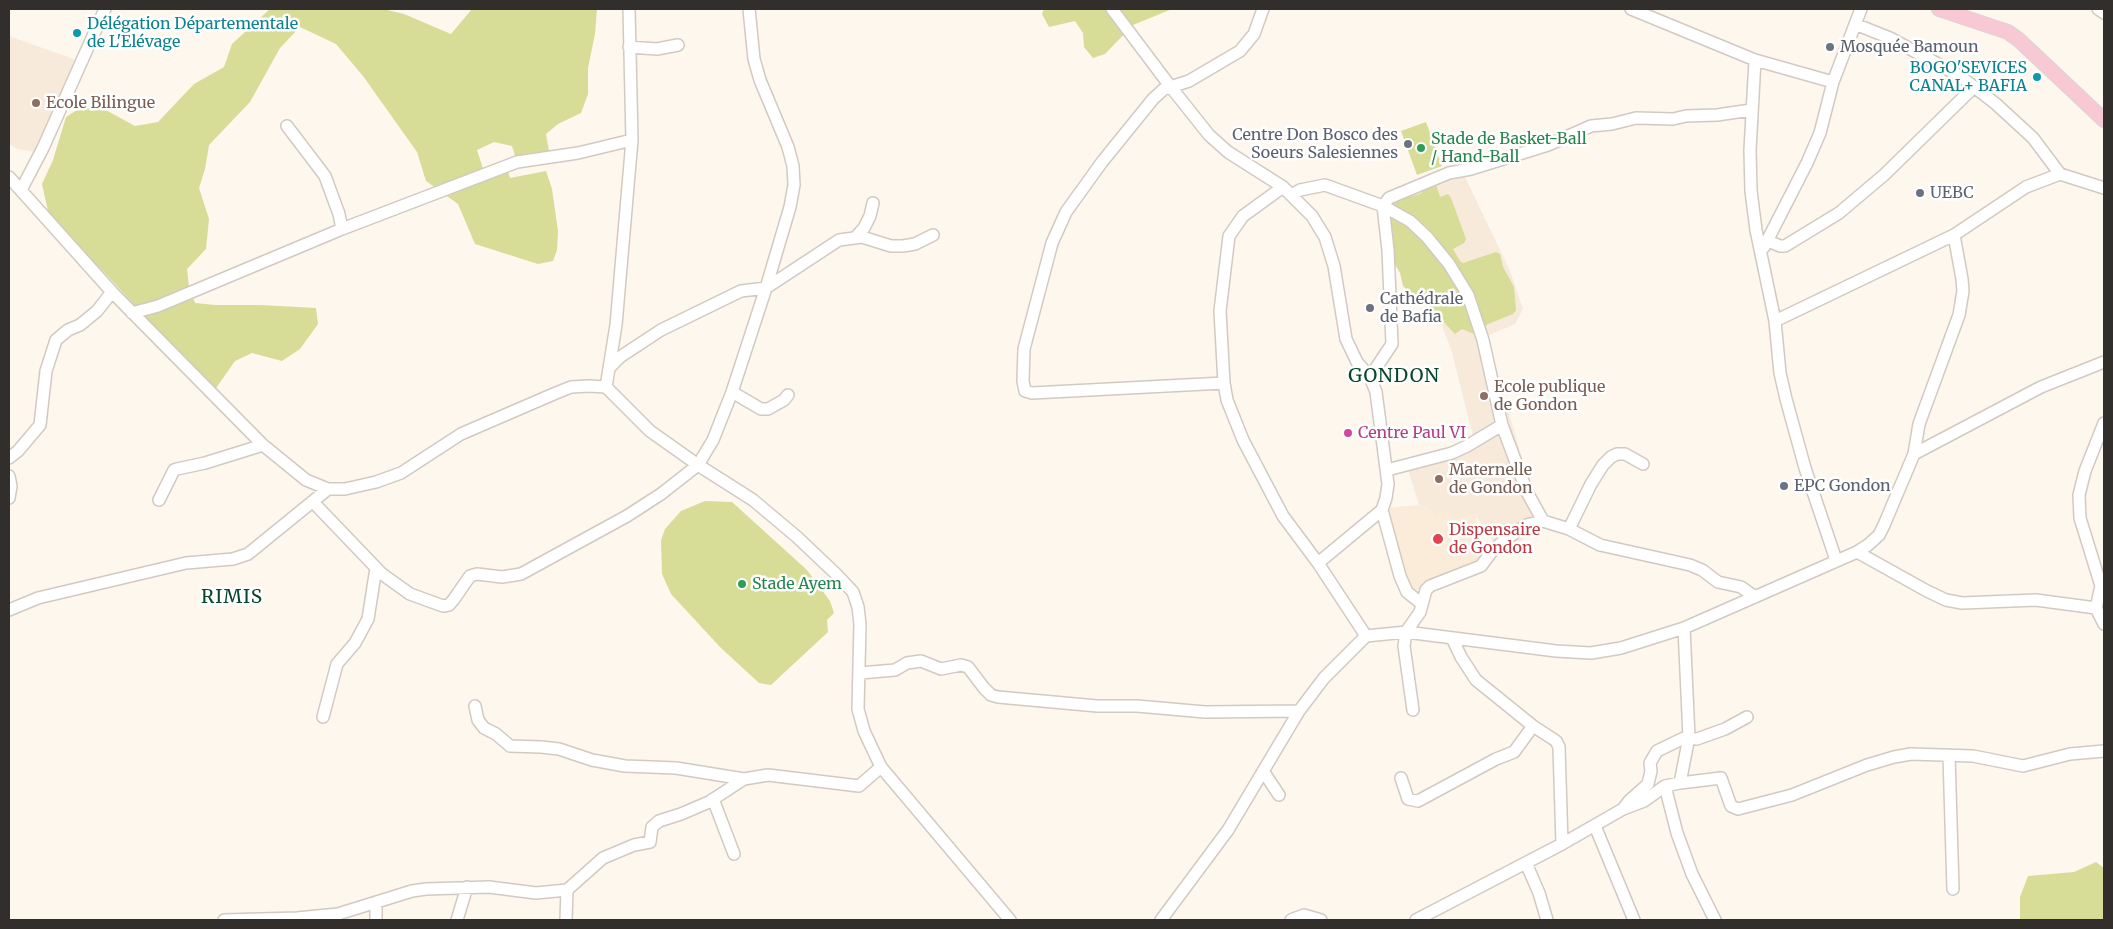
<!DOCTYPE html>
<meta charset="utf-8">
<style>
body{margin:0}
#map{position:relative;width:2113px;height:929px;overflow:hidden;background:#fef7ee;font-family:Merriweather,serif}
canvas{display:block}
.frame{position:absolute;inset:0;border:10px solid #312e2b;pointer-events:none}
</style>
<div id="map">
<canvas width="2113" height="929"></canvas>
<div class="frame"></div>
</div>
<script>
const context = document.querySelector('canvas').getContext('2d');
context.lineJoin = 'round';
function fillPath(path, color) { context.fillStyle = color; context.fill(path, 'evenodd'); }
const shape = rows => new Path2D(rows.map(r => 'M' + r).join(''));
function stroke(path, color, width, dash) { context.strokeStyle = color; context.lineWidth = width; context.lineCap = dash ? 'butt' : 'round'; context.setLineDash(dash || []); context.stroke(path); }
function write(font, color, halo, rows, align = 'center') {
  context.font = font + ' Merriweather,serif'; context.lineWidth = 5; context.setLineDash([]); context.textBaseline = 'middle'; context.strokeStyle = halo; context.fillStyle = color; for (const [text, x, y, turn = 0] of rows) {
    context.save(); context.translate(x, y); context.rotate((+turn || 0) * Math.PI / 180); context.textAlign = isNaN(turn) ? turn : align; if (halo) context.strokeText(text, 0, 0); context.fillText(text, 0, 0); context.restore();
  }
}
const built = shape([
 [9,36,82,62,42,153,17,149,9,144],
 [1460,172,1465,177,1510,271,1523,309,1515,324,1487,336,1542,529,1501,551,1485,531,1476,515,1458,519,1436,516,1427,507,1419,505,1408,469,1475,444,1451,349,1392,199]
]);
const medical = shape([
 [1419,505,1427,507,1436,515,1441,511,1452,514,1458,519,1476,515,1484,559,1459,573,1409,593,1387,508]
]);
const green = shape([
 [270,9,383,9,404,14,451,34,472,9,597,9,595,34,588,68,588,94,581,113,558,124,546,134,550,157,517,162,512,146,494,142,477,150,484,172,507,168,510,178,546,171,552,189,558,231,557,250,553,261,538,264,475,244,458,204,426,181,417,152,363,76,336,44,300,27,280,48,250,102,209,145,205,169,199,188,209,219,206,249,187,269,189,287,195,303,215,305,260,305,316,308,318,324,300,349,282,361,252,353,235,361,214,391,102,270,77,252,48,211,42,184,53,160,66,117,85,105,104,109,135,126,158,122,194,84,224,67,232,44],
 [1044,9,1172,9,1133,25,1105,54,1093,58,1084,47,1083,33,1075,21,1049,27,1042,14],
 [1426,122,1442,166,1417,175,1401,131],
 [1432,182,1436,184,1440,197,1448,194,1451,198,1466,239,1464,243,1453,249,1460,261,1463,263,1496,252,1500,254,1503,267,1514,287,1516,310,1513,314,1488,324,1478,333,1474,334,1462,329,1455,334,1424,301,1409,292,1403,286,1400,273,1393,261,1383,227,1391,202,1420,194],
 [705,501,732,502,807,570,830,601,834,613,827,620,828,632,771,685,759,683,720,647,671,594,662,574,661,540,665,529,681,511],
 [2096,862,2104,868,2104,920,2020,920,2020,897,2028,876,2074,872]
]);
const minor = shape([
 [1112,9,1170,86,1209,135,1228,152,1283,187,1312,216,1325,237,1334,266,1346,339,1357,362,1370,377,1376,392,1388,484,1386,498,1382,510,1318,563,1366,636],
 [1631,9,1755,60,1750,150,1751,191,1756,230,1775,321,1780,373,1786,399,1805,468,1836,560],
 [2098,9,2104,13],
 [1855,24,1890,38,1960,76,1996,104,2033,138,2060,174],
 [629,47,657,49,678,45],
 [1755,60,1833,82],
 [287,126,325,176,339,214,342,229],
 [9,177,112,292,263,445,306,480,328,489,345,489,376,482,401,473,461,434,556,393,571,387,589,386,606,387,650,431,698,465,753,500,797,537,836,574,853,592,858,607,860,624,858,709,864,731,881,767,1010,920],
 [1283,187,1243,216,1229,236,1220,311,1224,383,1227,400,1243,440,1283,516,1318,563],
 [21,190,43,148,105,9],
 [1291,195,1300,190,1325,185,1383,206,1410,221,1427,237,1449,264,1468,295,1483,340,1502,425,1527,492,1543,521,1569,529,1600,545,1690,565,1702,570,1718,582,1741,587,1755,597],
 [856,237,864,228,870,216,873,203],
 [1768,241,1780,246,1785,246,1839,213,1884,175,1974,87],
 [1764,247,1807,163,1820,133,1833,82,1861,9],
 [132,313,158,306,342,229,517,162,578,153,632,140],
 [1775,321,1954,235,2026,187,2060,174,2104,188],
 [610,367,620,357,661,330,741,291,766,288,839,240,862,237,891,246,903,246,915,244,933,235],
 [1370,377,1392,344,1388,250,1383,206,1389,198,1449,173,1471,169,1548,145,1591,126,1612,124,1636,118,1673,119,1686,116,1717,115,1751,110],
 [1224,383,1032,393,1025,391,1023,381,1024,349,1052,243,1066,212,1102,162,1153,99,1164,89,1189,81,1240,51,1254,34,1263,9],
 [606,387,616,325,632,140,629,9],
 [732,392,761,409,768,409,784,400,788,395],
 [1914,454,1919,424,1959,315,1963,291,1962,279,1954,235],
 [9,458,18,451,40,425,46,371,56,340,68,330,80,325,97,311,112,292],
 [1387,470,1452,453,1467,446,1502,425],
 [9,476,11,486,9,498],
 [159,500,174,470,177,469,205,463,263,445],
 [313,502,382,574,410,594,443,606,449,605,454,599,470,576,477,574,502,577,521,574,627,516,661,494,698,465,713,440,732,392,766,288,790,207,794,185,793,166,788,147,760,80,754,59,749,9],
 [1382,510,1400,576,1407,592,1422,604],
 [1569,529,1591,484,1603,465,1611,457,1617,454,1625,454,1643,464],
 [1857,552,1927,591,1946,600,1962,603,2036,600,2096,608,2104,624],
 [2096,608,2101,586,2080,518,2079,495,2085,471,2104,423],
 [9,610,38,598,186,563,233,559,248,554,328,489],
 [1452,638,1461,657,1476,680,1533,726,1556,741,1559,747,1562,844],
 [860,673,895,670,907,663,921,661,941,669,961,665,968,667,984,688,991,695,998,697,1097,706,1137,706,1205,712,1299,711],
 [475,706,478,720,484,728,496,734,510,746,541,747,559,749,592,760,625,766,676,768,744,779],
 [1413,710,1404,646,1406,632,1420,612,1426,590,1430,586,1481,566,1493,550,1506,539,1526,525,1543,521],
 [323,717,337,664,355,643,368,619,376,568],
 [1949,755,1953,889],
 [1263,771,1279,795],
 [1401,778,1408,799,1418,801,1496,759,1514,752,1533,726],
 [1680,783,1721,778,1731,806,1738,809,1792,795,1867,765,1894,757,1911,754,1973,756,2023,766,2070,754,2104,751],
 [1665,786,1677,833,1692,874,1715,920],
 [713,799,734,854],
 [1623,809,1629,801,1648,784,1651,771,1650,763,1657,751,1684,738,1697,739,1725,729,1747,717],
 [1595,826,1634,920],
 [1526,863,1539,893,1547,920],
 [224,920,297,918,338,914,412,891,426,889,489,887,536,893,567,890,603,858,634,845,650,842,652,827,659,821,681,814,709,802,744,779,768,775,859,786,881,767],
 [376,920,376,902],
 [457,920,467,887],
 [566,920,567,890],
 [1161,920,1228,830,1299,711,1324,678,1366,636,1406,632,1556,651,1591,653,1621,648,1684,628,1857,552,1868,545,1879,535,1884,525,1914,454,2041,387,2104,362],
 [1291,920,1304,915,1321,920],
 [1416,920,1562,844,1623,809,1644,801,1665,786,1680,783,1689,737,1684,628]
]);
const major = shape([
 [1939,9,2008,32,2019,40,2104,120]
]);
const markers = [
 [77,33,5,"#0f9aa8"],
 [1830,47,5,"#6b7280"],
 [2037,77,5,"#0f9aa8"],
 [36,103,5,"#8d6e63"],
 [1408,144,5,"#6b7280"],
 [1421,148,5,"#2e9e5b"],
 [1920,193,5,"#6b7280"],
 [1370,308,5,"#6b7280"],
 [1484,396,5,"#8d6e63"],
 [1348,433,5,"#d1479c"],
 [1439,479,5,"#8d6e63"],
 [1784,486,5,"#6b7280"],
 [1438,539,6,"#e0444e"],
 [742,584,5,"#2e9e5b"]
];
const cultureNames = [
 ["Délégation Départementale",87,24],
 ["de L'Elévage",87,42],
 ["BOGO'SEVICES",2027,68,"right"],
 ["CANAL+ BAFIA",2027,86,"right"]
];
const worshipNames = [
 ["Mosquée Bamoun",1840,47],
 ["Centre Don Bosco des",1398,135,"right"],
 ["Soeurs Salesiennes",1398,153,"right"],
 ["UEBC",1930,193],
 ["Cathédrale",1380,299],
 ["de Bafia",1380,317],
 ["EPC Gondon",1794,486]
];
const educationNames = [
 ["Ecole Bilingue",46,103],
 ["Ecole publique",1494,387],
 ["de Gondon",1494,405],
 ["Maternelle",1449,470],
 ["de Gondon",1449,488]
];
const leisureNames = [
 ["Stade de Basket-Ball",1431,139],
 ["/ Hand-Ball",1431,157],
 ["Stade Ayem",752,584]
];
const hotelNames = [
 ["Centre Paul VI",1358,433]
];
const healthNames = [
 ["Dispensaire",1449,530],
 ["de Gondon",1449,548]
];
const quarterNames = [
 ["GONDON",1394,377],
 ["RIMIS",232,598]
];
fillPath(built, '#f7eadb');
fillPath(medical, '#fbebd9');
fillPath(green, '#d7dc96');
stroke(minor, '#d2cac2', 14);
stroke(major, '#d6d5d5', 16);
stroke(minor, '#fff', 11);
stroke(major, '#f9c8d5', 14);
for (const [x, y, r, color] of markers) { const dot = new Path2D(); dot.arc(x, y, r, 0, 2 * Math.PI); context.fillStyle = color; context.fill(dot); stroke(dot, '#fff', 2); }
write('16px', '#0d838f', '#fff', cultureNames, 'left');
write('16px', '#5b616d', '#fff', worshipNames, 'left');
write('16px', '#785e54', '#fff', educationNames, 'left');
write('16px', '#27864d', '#fff', leisureNames, 'left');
write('16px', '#b23c85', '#fff', hotelNames, 'left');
write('16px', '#be3a42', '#fff', healthNames, 'left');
context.letterSpacing = '1px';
write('19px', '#07472a', '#fff', quarterNames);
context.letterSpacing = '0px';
</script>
